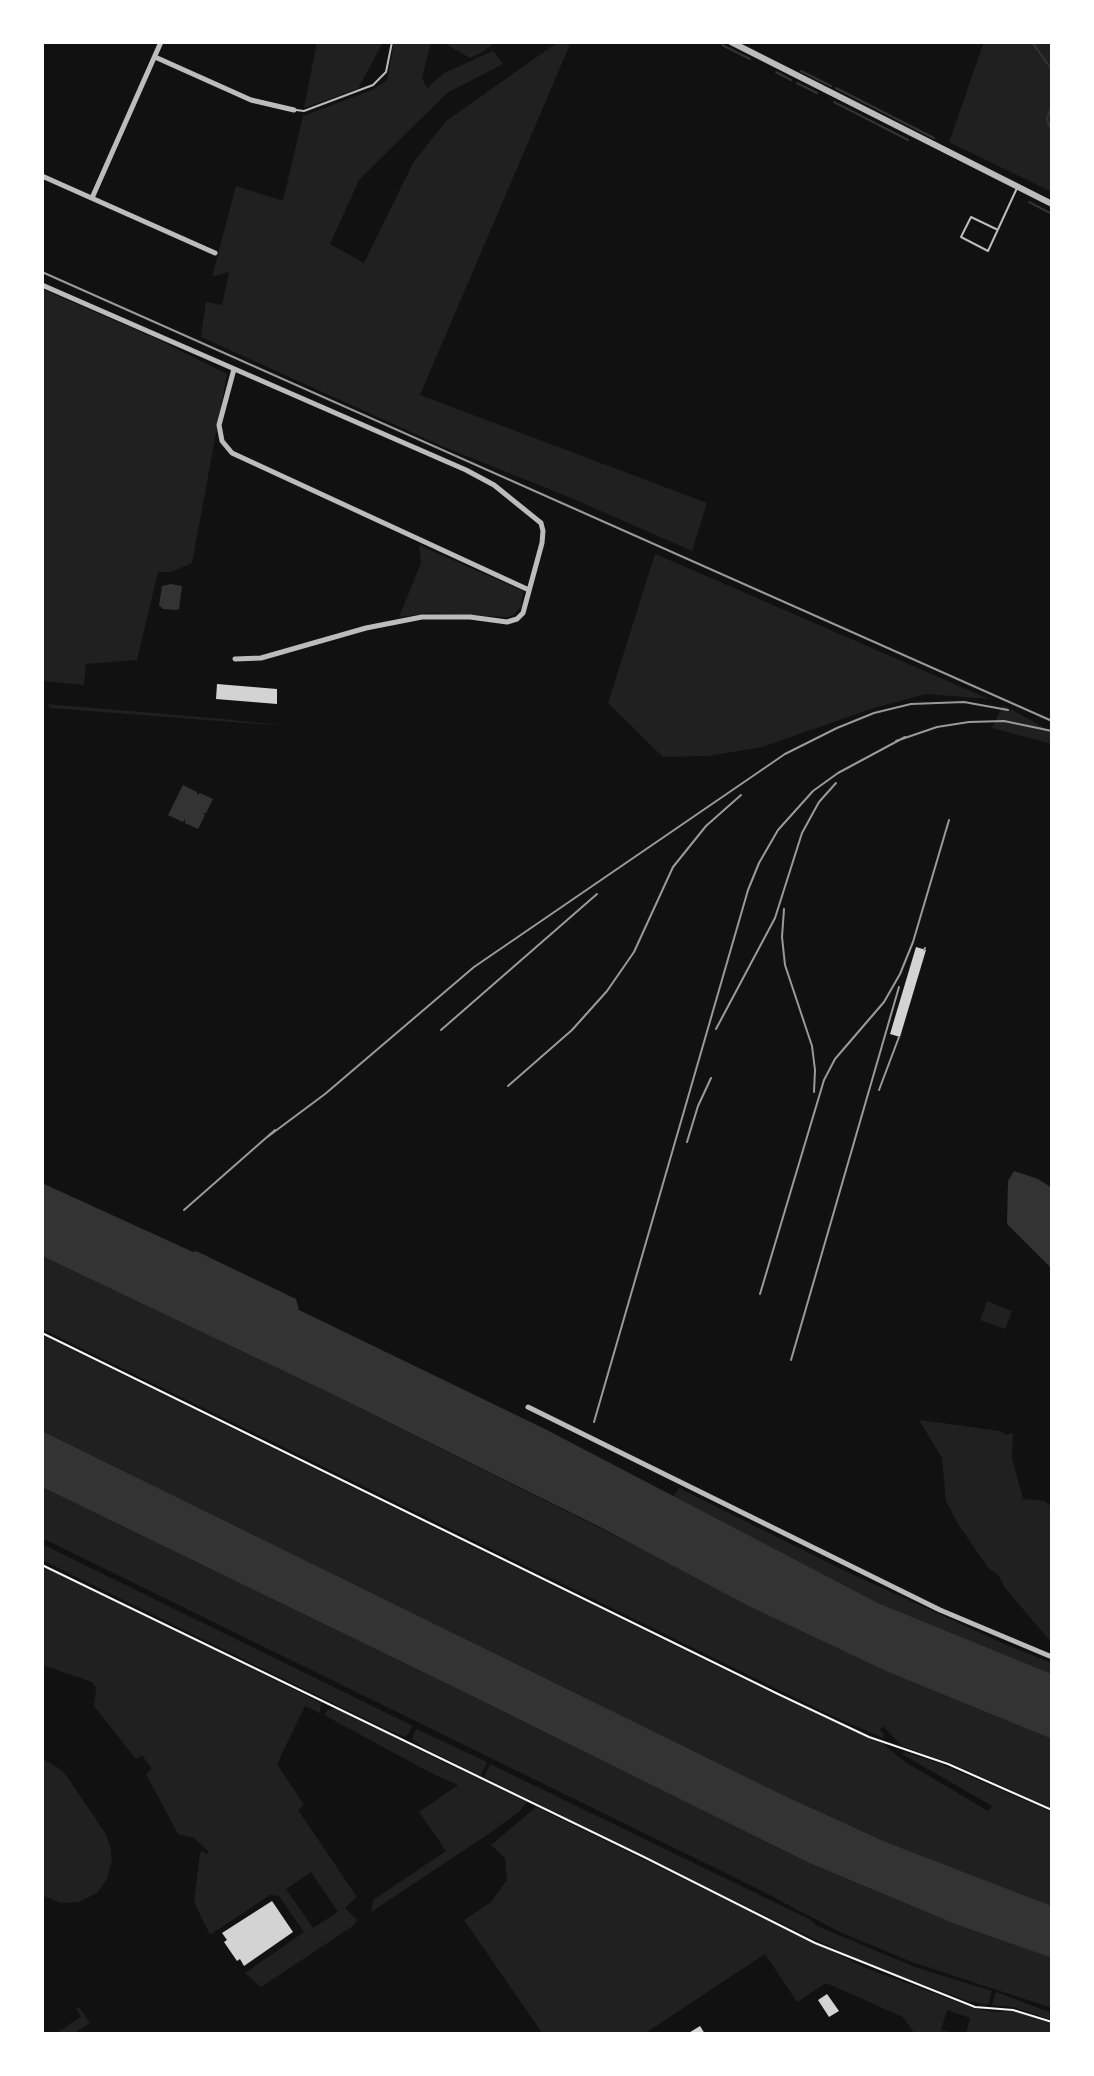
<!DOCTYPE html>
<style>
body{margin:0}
#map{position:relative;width:1094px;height:2076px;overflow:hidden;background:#111;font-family:Ubuntu,sans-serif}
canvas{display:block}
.frame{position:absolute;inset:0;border:44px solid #fff;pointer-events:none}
</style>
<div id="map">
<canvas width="1094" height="2076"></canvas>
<div class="frame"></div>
</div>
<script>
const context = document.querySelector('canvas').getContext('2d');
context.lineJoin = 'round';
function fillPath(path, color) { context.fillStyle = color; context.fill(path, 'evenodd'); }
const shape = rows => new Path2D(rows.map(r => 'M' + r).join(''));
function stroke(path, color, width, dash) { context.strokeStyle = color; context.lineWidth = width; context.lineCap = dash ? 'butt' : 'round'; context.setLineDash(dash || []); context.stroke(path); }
const green = shape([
 [317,42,383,42,358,89,304,108],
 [394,42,431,42,422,78,427,88,444,73,493,51,503,64,447,93,359,180,330,244,364,263,413,163,446,121,558,42,571,42,420,395,707,503,692,551,569,497,444,447,201,337,206,302,222,305,229,272,212,277,236,186,283,201,303,116,372,90,387,80],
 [442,42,496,42,484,51,470,58],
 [984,42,1052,42,1052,192,949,142],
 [42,289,159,340,227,374,192,563,171,572,158,572,137,660,86,664,84,685,42,681],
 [419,545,523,591,521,607,512,616,506,617,430,613,399,617,421,563],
 [655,554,688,568,989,699,926,694,874,708,762,747,707,756,663,757,608,703],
 [47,704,224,719,285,726,50,708],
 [1003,705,1052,732,1052,744,992,728],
 [42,1256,332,1394,888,1672,1052,1739,1052,1808,953,1764,902,1746,883,1726,880,1730,884,1734,883,1738,828,1714,42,1329],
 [987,1301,1012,1311,1005,1329,980,1320],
 [42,1335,774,1694,884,1744,902,1760,988,1811,992,1806,902,1754,904,1752,941,1764,1052,1812,1052,1906,886,1842,787,1797,42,1431],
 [919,1420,1000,1431,1006,1435,1013,1433,1012,1458,1023,1499,1045,1501,1052,1508,1052,1643,1005,1588,998,1574,989,1569,958,1524,946,1501,942,1458],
 [42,1487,462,1691,807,1862,955,1924,1052,1958,1052,2008,912,1962,842,1933,754,1887,42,1538],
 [679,1488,843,1570,1007,1645,1052,1663,1052,1674,878,1603,673,1497],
 [42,1544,303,1672,413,1726,406,1737,386,1729,257,1666,42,1560],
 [42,1565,321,1703,320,1713,305,1706,277,1764,304,1805,298,1810,357,1897,345,1908,357,1920,353,1926,261,1987,245,1973,304,1932,279,1896,270,1895,210,1935,194,1902,200,1853,203,1851,206,1855,209,1852,194,1838,178,1834,146,1774,152,1769,142,1755,136,1759,94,1706,96,1688,92,1682,42,1665],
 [311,1872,338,1912,313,1928,286,1889],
 [336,1709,454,1767,527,1802,520,1811,490,1833,371,1912,373,1900,446,1851,419,1812,458,1785,431,1773,324,1715,327,1710],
 [416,1729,487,1762,481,1776,424,1748,412,1739],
 [42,1758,64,1772,105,1833,110,1845,112,1860,107,1879,97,1893,79,1902,60,1903,42,1895],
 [490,1764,811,1920,817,1926,915,1967,992,1991,988,2005,968,2001,863,1962,785,1925,484,1777],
 [536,1807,866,1968,974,2008,993,2012,1013,2011,1052,2024,1052,2034,966,2034,970,2018,947,2010,941,2030,957,2034,915,2034,903,2017,826,1983,797,2002,765,1954,644,2034,543,2034,464,1920,491,1902,507,1880,505,1858,491,1845],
 [996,1992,1052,2013,1052,2020,1013,2007,992,2005],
 [79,2007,90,2023,73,2034,55,2034,81,2017,76,2009]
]);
const water = shape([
 [171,584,182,586,179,609,175,610,163,609,159,605,162,586],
 [183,785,197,792,197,795,200,793,213,799,206,813,203,813,205,815,198,829,185,823,185,819,183,822,168,815],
 [1014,1171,1038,1179,1052,1188,1052,1269,1007,1224,1008,1181],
 [42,1183,193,1252,196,1251,296,1299,299,1310,545,1429,878,1603,1052,1674,1052,1739,888,1672,747,1605,602,1528,332,1394,42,1256],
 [42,1431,787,1797,886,1842,1052,1906,1052,1958,955,1924,807,1862,462,1691,42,1487]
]);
const stream = shape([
 [1032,42,1052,70],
 [722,45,750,59],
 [801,71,831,86],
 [776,72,791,80],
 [797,83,817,93],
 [836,88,934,138],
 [834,102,908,140],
 [1052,103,1047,119,1052,133],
 [1029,202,1052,214]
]);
const building = shape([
 [217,684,277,689,277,704,216,699],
 [916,947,926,950,900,1037,890,1034],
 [272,1901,293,1932,244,1966,240,1959,237,1961,224,1942,227,1940,222,1933],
 [827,1994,839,2011,829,2017,818,2000],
 [700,2026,705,2034,687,2034]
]);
const path = shape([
 [42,1333,778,1694,869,1737,948,1764,1052,1810],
 [42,1565,644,1857,815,1943,975,2007,1013,2010,1052,2022]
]);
const service = shape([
 [296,110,304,111,373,85,386,72,392,42],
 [996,229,971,217,961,237,988,251,1017,188]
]);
const minor = shape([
 [155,57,251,100,294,110],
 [42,176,215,253],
 [92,198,161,42],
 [42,285,466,470,494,485,541,523,543,531,542,543,523,613,517,619,507,622,470,617,422,617,366,628,261,658,235,659],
 [234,369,219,425,222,441,232,453,529,590],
 [528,1407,940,1610,1052,1657]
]);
const tertiary = shape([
 [731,42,1052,204]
]);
const rail = shape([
 [42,272,1052,721],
 [896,741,937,727,969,722,1004,721,1052,731],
 [784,909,782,937,785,965,812,1046,815,1070,814,1092],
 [924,950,925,948],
 [716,1029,775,918,802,833,819,802,836,783],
 [441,1030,597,894],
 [508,1086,572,1030,607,991,634,952,673,867,706,826,741,795],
 [879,1090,899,1037],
 [266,1138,325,1094,474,967,785,754,837,728,874,713,911,704,964,702,1008,710],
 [687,1142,698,1106,711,1078],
 [184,1210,275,1130],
 [760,1294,824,1080,835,1059,884,1002,900,974,913,942,949,820],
 [791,1360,899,987],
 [594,1422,748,890,759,863,778,830,813,791,838,773,905,737]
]);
fillPath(green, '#202020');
fillPath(water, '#333');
stroke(stream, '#333', 2);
fillPath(building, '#d3d3d3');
stroke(path, '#f5f5f5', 2);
stroke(service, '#bcbcbc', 2);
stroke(minor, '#bcbcbc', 5);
stroke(tertiary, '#bcbcbc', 6);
stroke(rail, '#9a9a9a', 2);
</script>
